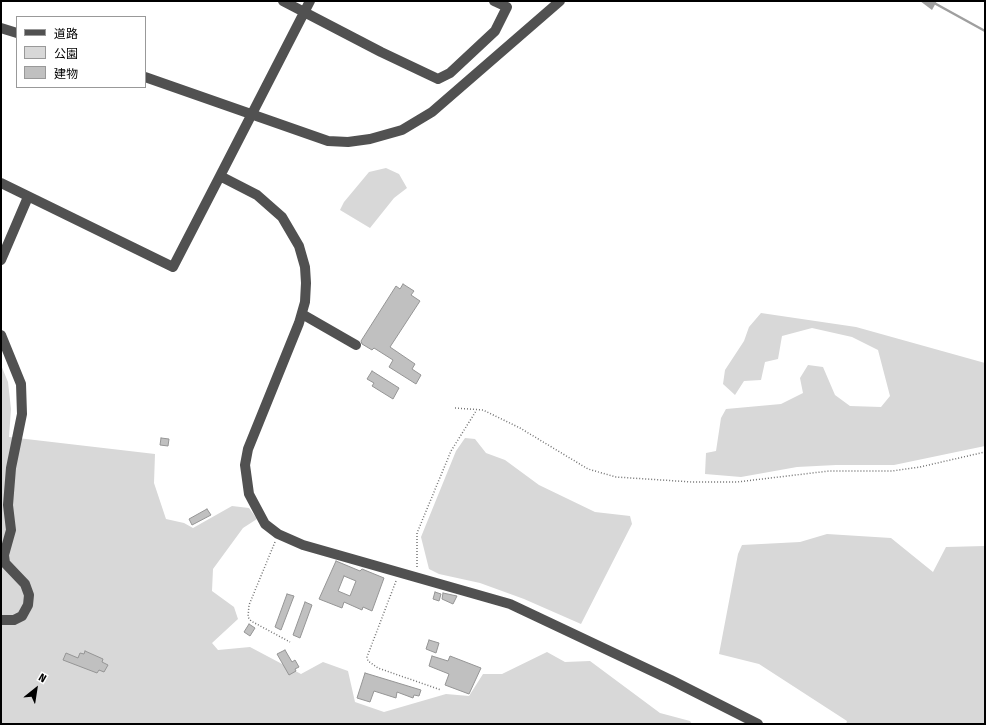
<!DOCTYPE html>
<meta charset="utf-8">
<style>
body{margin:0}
#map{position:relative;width:986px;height:725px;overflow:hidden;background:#fff;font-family:"Fira Sans Condensed","Noto Sans JP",sans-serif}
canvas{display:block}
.frame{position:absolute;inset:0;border:2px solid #000;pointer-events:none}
.legend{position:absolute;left:16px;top:16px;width:130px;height:72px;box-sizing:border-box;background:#fff;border:1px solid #999;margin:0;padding:5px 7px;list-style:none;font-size:12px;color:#000}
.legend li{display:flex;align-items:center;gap:8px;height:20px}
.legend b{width:20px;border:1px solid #999}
.north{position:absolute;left:16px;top:669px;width:40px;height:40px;-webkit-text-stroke:3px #fff;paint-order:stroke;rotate:30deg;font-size:11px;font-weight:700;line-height:16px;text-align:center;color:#000}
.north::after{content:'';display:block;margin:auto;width:14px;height:18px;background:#000;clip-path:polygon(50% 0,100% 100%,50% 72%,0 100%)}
</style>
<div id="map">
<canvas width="986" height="725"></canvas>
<div class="frame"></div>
<ul class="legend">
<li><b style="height:5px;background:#515151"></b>道路</li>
<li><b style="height:11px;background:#d8d8d8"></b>公園</li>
<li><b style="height:11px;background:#c0c0c0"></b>建物</li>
</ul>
<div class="north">N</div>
</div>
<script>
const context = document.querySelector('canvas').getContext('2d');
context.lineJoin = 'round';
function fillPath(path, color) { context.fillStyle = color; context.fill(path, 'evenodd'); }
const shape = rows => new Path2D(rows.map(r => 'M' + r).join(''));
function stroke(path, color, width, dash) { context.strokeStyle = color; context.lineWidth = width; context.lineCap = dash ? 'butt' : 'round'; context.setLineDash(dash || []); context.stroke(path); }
const green = shape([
 [386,168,399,174,407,188,394,198,370,228,340,210,344,202,369,172],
 [761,313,856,327,985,363,985,446,894,465,836,465,797,467,741,477,705,474,706,453,716,451,721,418,726,409,781,404,803,393,800,378,808,365,823,367,835,395,850,406,881,407,890,396,878,350,852,337,812,328,782,336,778,359,765,362,761,380,744,381,735,395,723,384,725,370,744,341,749,327],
 [1,365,8,382,11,409,9,437,155,454,154,483,166,519,184,523,193,528,232,506,249,508,257,519,243,528,213,569,212,591,234,607,238,619,212,643,218,650,250,647,301,674,323,662,348,671,355,702,384,712,446,694,469,696,483,674,502,674,547,652,565,662,590,661,660,713,690,721,692,724,1,724],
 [465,438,475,439,486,453,505,460,539,485,595,512,630,516,632,524,581,624,524,599,480,583,439,574,429,569,421,537,456,451],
 [827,534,891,538,933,572,946,547,985,546,985,724,846,724,847,721,759,664,719,654,738,554,742,545,800,542]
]);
const water = shape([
 [920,1,937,1,932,10]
]);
const stream = shape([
 [936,4,985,31]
]);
const building = shape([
 [403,284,414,291,411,295,420,301,390,347,415,364,412,369,421,375,416,384,389,367,393,360,374,348,372,350,362,344,361,341,396,286,400,289,403,284],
 [372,371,399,388,393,399,372,386,374,383,367,379,372,371],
 [161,438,169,439,168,446,160,445,161,438],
 [207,509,211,515,192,525,189,519,207,509],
 [336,561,360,571,362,569,384,578,372,611,363,607,362,610,344,602,342,608,319,599,336,561],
 [344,576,356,581,350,596,338,591,344,576],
 [435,592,441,594,439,601,433,599,435,592],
 [443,593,457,596,453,604,442,599,443,593],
 [287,594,294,596,281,630,275,627,287,594],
 [305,602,312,605,300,638,293,635,305,602],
 [249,624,255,628,250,636,244,632,249,624],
 [429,640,439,643,436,653,426,649,429,640],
 [285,650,292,662,295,660,299,667,295,669,296,671,289,675,277,654,285,650],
 [85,651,103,659,102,662,108,665,104,672,99,670,97,673,63,660,66,653,78,658,80,653,84,654,85,651],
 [432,656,448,661,450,656,481,668,469,694,445,685,449,674,429,666,432,656],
 [365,673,421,690,419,696,414,695,413,698,397,692,396,698,374,691,370,702,357,698,365,673]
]);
const path = shape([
 [455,408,483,410,520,428,588,469,616,477,692,482,737,482,829,471,892,471,920,467,985,452],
 [275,542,249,605,248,617,251,621,290,642],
 [417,567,417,533,451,451,476,411],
 [396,581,367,657,368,661,378,668,441,690]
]);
const minor = shape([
 [283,1,381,52,438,79,450,73,495,31,507,7,494,1],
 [1,28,17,33],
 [145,77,328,141,348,142,370,139,402,130,432,112,560,1],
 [220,176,310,1],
 [1,183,173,267,220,176,257,195,282,217,299,246,305,267,306,283,305,302,299,323,248,449,245,465,249,494,265,524,278,534,303,545,510,604,671,680,758,724],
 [1,260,28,197],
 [302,314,356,345],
 [1,335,21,384,22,414,11,468,8,505,11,530,4,555,5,563,25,584,29,595,28,605,22,616,14,620,1,620]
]);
fillPath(green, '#d8d8d8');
fillPath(water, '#9f9f9f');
stroke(stream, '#9f9f9f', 2.5);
fillPath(building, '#c0c0c0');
stroke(building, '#959595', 1);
stroke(path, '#737373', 1.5, [1, 2]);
stroke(minor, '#515151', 10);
</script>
